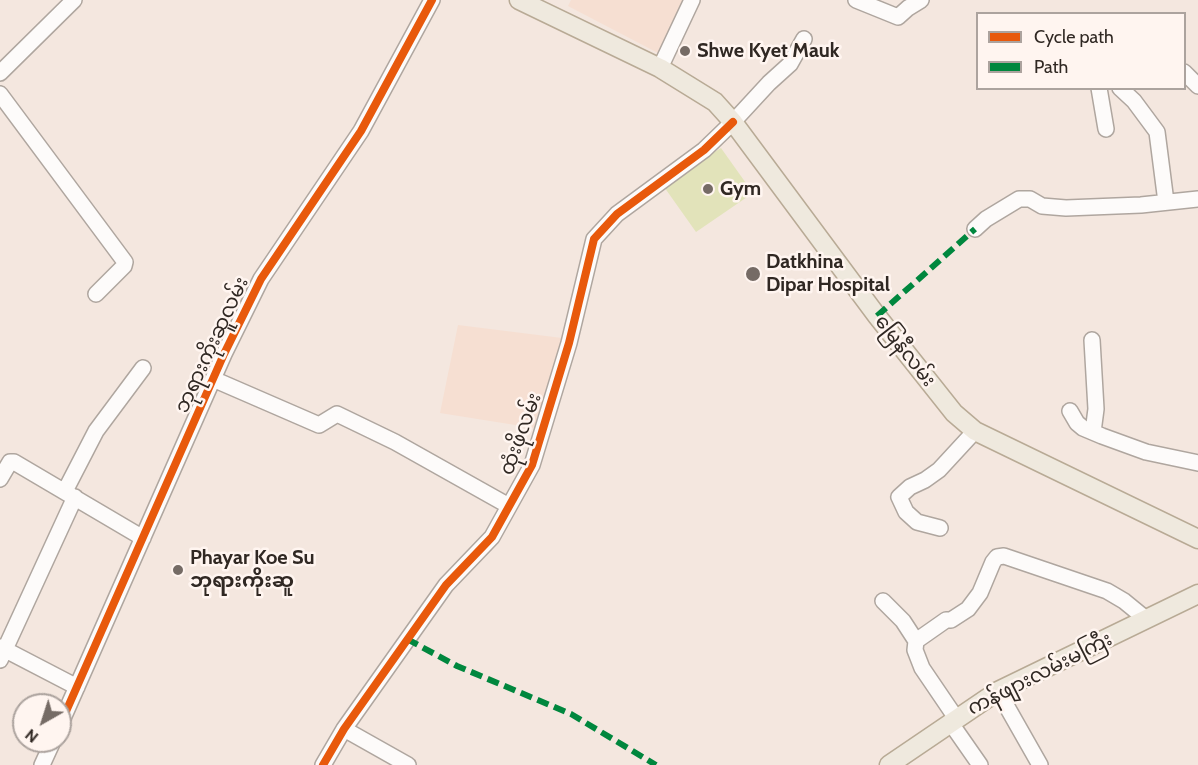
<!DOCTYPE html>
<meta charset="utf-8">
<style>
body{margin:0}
#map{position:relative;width:1198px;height:765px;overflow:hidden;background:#f4e7df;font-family:Cabin,sans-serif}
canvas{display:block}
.legend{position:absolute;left:976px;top:12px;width:210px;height:78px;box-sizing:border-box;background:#fff5f0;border:2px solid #aca39e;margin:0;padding:8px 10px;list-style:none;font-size:18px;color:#302823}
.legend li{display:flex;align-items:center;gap:12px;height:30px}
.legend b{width:30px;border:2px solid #aca39e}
.north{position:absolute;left:12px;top:693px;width:60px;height:60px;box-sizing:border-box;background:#fff5f0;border:2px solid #aca39e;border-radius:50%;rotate:219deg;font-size:16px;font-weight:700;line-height:24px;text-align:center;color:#302823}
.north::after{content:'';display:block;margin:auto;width:21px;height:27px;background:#756b65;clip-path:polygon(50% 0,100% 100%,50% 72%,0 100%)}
</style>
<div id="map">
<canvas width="1198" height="765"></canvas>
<ul class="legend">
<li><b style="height:8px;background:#e8590c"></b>Cycle path</li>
<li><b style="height:8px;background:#00873e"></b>Path</li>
</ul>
<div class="north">N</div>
</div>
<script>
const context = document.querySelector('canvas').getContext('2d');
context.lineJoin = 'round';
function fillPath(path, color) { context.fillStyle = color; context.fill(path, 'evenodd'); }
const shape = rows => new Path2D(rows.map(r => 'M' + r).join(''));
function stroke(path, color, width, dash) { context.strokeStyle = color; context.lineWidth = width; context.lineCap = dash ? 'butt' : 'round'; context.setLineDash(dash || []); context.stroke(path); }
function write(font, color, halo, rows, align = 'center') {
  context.font = font + ' Cabin,"Noto Sans Myanmar",sans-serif'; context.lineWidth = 5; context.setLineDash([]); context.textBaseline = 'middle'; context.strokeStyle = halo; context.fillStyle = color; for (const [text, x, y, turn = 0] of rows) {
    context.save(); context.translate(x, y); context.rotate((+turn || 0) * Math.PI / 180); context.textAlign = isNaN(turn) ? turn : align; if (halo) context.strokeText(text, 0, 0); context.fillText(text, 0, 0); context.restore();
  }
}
const built = shape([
 [571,0,684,0,660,54,568,6],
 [458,325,562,338,534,428,440,413]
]);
const green = shape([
 [721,148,753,193,696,232,662,184]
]);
const minor = shape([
 [856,0,898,17,908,8,921,0],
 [660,68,692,0],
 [1184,72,1198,86],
 [0,73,74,0],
 [1099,88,1106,129],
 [1120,88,1134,101,1157,132,1166,202],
 [0,94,125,262,124,266,96,294],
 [975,229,986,219,1019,199,1030,199,1042,206,1066,208,1141,205,1198,199],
 [1092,340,1096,409,1093,432],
 [213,379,319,425,337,414,395,442,509,506],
 [1070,411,1077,423,1083,428,1102,436,1146,452,1198,463],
 [0,479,10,462,14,462,143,538],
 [65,491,96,431,143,368],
 [940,528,917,522,906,512,899,497,910,487,925,480,939,470,975,431],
 [883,601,903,621,916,641,915,650,922,668,956,718],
 [916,641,946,620,951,620,968,609,980,593,993,562,997,557,1004,556,1107,591,1124,601,1146,619],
 [0,647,77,687],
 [0,660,75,497],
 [998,691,1040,765],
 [950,722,980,765],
 [60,725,224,354,261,279,361,131,432,0],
 [344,729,408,765],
 [42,765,53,741],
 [323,765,344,729,446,585,492,537,532,465,569,343,594,239,617,214,704,150,733,122,769,83,790,64,804,39]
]);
const major = shape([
 [519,0,660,68,715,102,733,122,877,316,954,413,975,431,1198,539],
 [889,765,998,691,1198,594]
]);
const quiet = shape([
 [877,316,975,229],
 [407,639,457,666,571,714,656,765]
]);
const cycleway = shape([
 [60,725,224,354,261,279,361,131,432,0],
 [323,765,344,729,446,585,492,537,532,465,569,343,594,239,617,214,704,150,733,122]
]);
const markers = [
 [685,51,6,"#756b65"],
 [708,189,6,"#756b65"],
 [753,274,8,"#756b65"],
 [178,570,6,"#756b65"]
];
const poiNames = [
 ["Shwe Kyet Mauk",697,51],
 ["Gym",720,189],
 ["Datkhina",766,262],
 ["Dipar Hospital",766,285],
 ["Phayar Koe Su",190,558],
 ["ဘုရားကိုးဆူ",190,581]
];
const streetNames = [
 ["ဘုရားကိုးဆူလမ်း",212,345,-65],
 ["မြေနီလမ်း",905,351,52],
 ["ထုံးဖိုလမ်း",521,434,-70],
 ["ကန်ဖျားလမ်းမကြီး",1040,674,-27]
];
fillPath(built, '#f6dfd2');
fillPath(green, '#e2e3ba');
stroke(minor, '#afa69f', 18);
stroke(major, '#b8aa95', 21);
stroke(minor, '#fdfbfa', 15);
stroke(major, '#efe9de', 18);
stroke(quiet, '#00873e', 6, [12, 6]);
stroke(cycleway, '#e8590c', 8);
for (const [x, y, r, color] of markers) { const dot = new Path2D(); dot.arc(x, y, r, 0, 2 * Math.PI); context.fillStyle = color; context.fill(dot); stroke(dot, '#fff5f0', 2); }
write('bold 20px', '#302823', '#fff5f0', poiNames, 'left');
write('20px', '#302823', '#fff5f0', streetNames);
</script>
